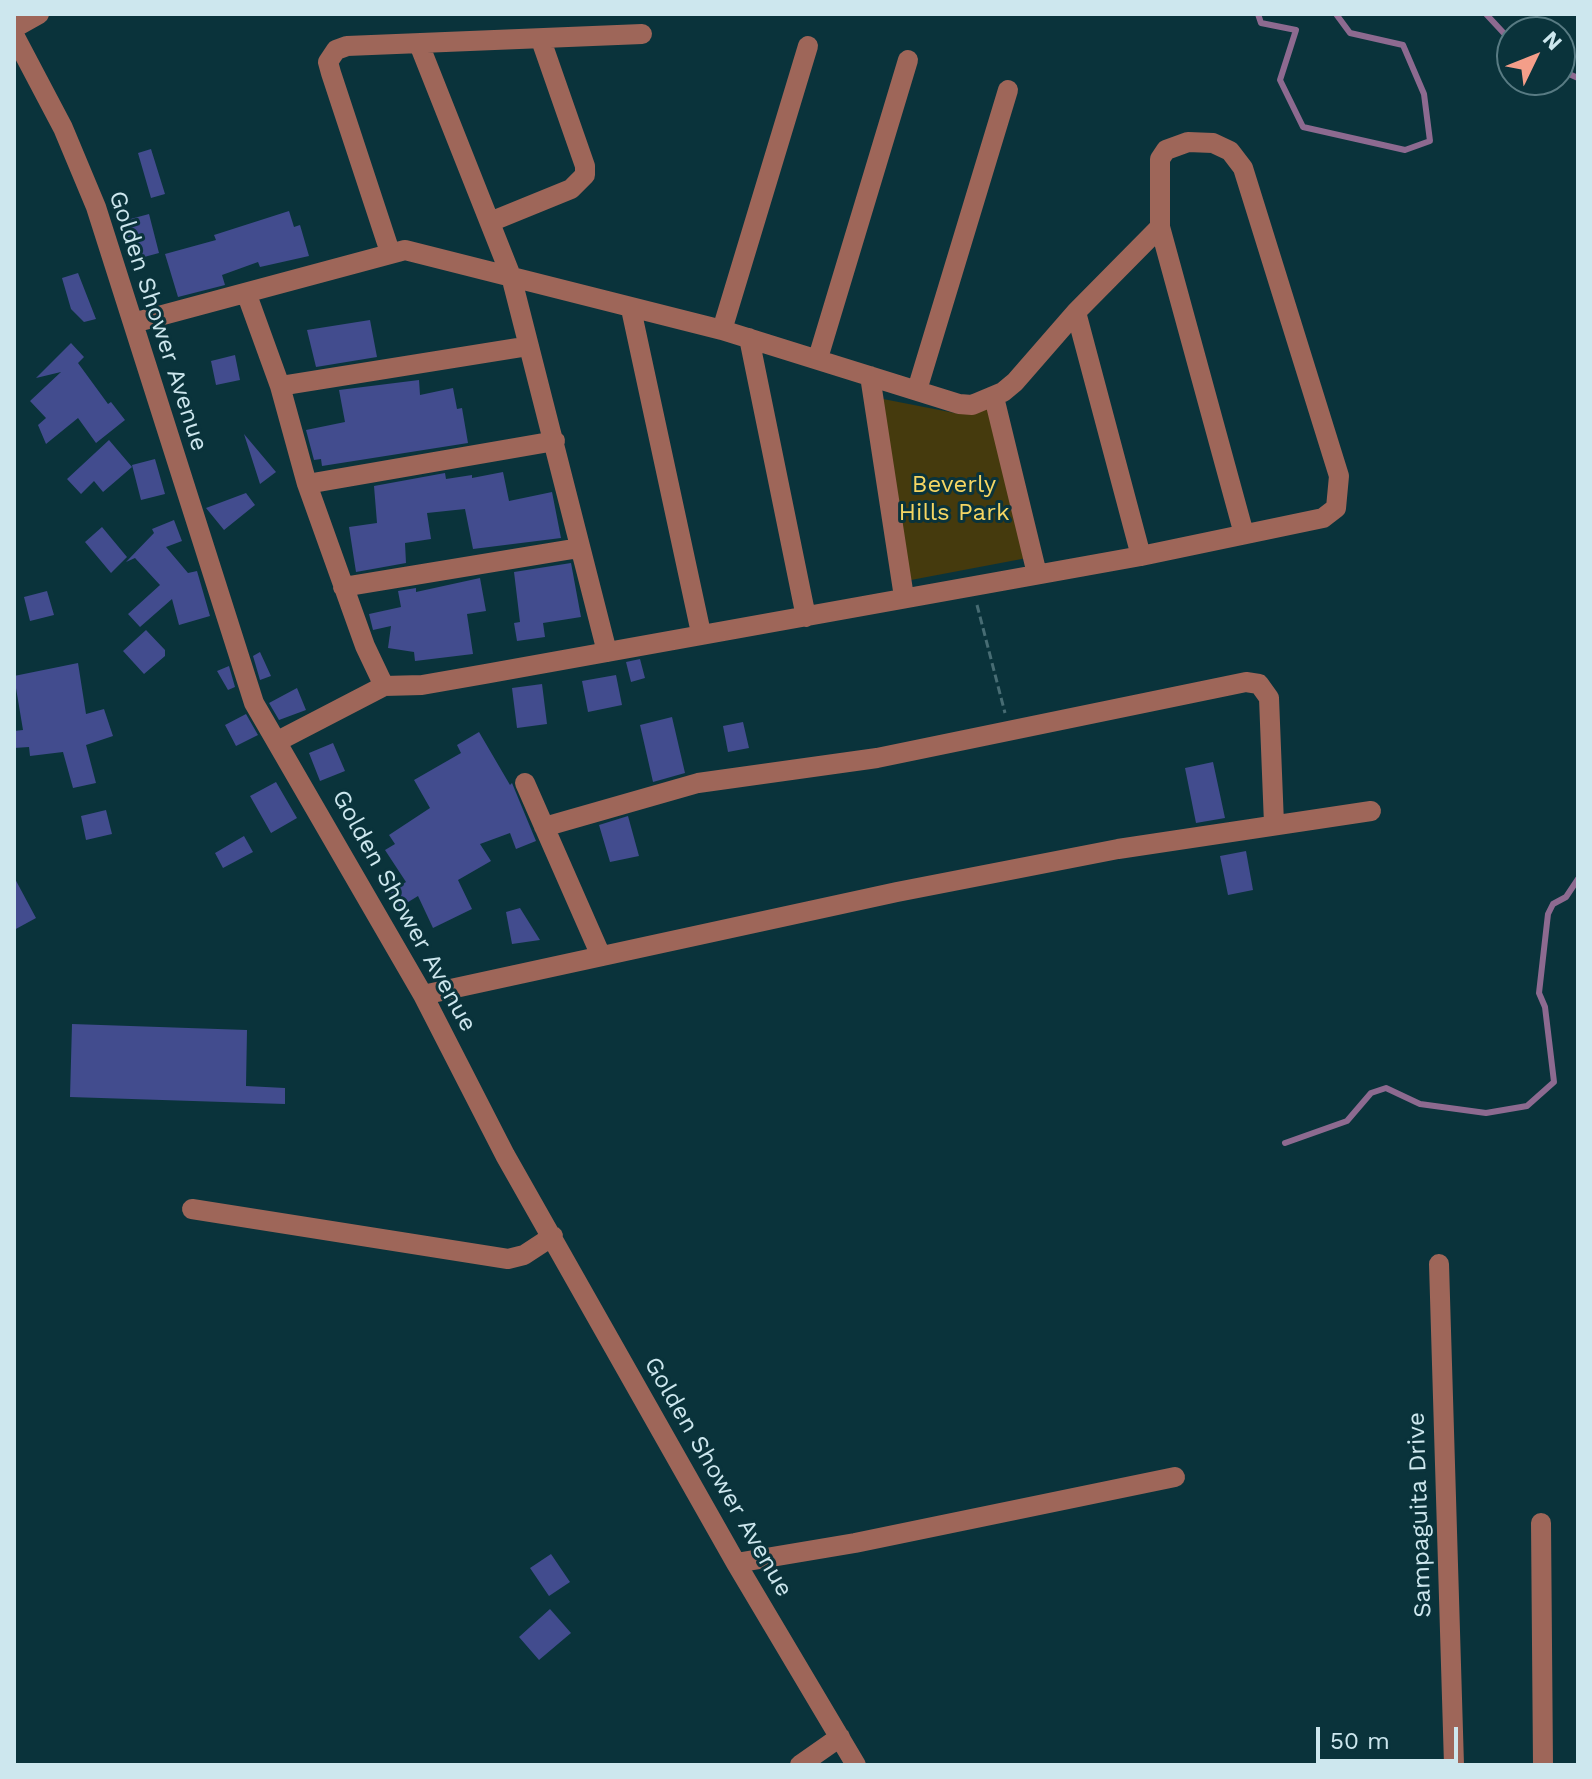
<!DOCTYPE html>
<style>
body{margin:0}
#map{position:relative;width:1592px;height:1779px;overflow:hidden;background:#0a333b;font-family:"Work Sans",sans-serif}
canvas{display:block}
.frame{position:absolute;inset:0;border:16px solid #cde7ee;pointer-events:none}
.north{position:absolute;left:1496px;top:16px;width:80px;height:80px;box-sizing:border-box;background:#0a333b;border:2px solid #587b83;border-radius:50%;rotate:47deg;font-size:22px;font-weight:700;line-height:32px;text-align:center;color:#cde7ee}
.north::after{content:'';display:block;margin:auto;width:28px;height:36px;background:#f49e89;clip-path:polygon(50% 0,100% 100%,50% 72%,0 100%)}
.scale{position:absolute;left:1316px;top:1727px;width:142px;height:36px;box-sizing:border-box;border:4px solid #cde7ee;border-top:0;padding-left:10px;font-size:24px;line-height:28px;white-space:nowrap;color:#cde7ee;-webkit-text-stroke:6px #0a333b;paint-order:stroke}
</style>
<div id="map">
<canvas width="1592" height="1779"></canvas>
<div class="frame"></div>
<div class="north">N</div>
<div class="scale">50 m</div>
</div>
<script>
const context = document.querySelector('canvas').getContext('2d');
context.lineJoin = 'round';
function fillPath(path, color) { context.fillStyle = color; context.fill(path, 'evenodd'); }
const shape = rows => new Path2D(rows.map(r => 'M' + r).join(''));
function stroke(path, color, width, dash) { context.strokeStyle = color; context.lineWidth = width; context.lineCap = dash ? 'butt' : 'round'; context.setLineDash(dash || []); context.stroke(path); }
function write(font, color, halo, rows, align = 'center') {
  context.font = font + ' "Work Sans",sans-serif'; context.lineWidth = 6; context.setLineDash([]); context.textBaseline = 'middle'; context.strokeStyle = halo; context.fillStyle = color; for (const [text, x, y, turn = 0] of rows) {
    context.save(); context.translate(x, y); context.rotate((+turn || 0) * Math.PI / 180); context.textAlign = isNaN(turn) ? turn : align; if (halo) context.strokeText(text, 0, 0); context.fillText(text, 0, 0); context.restore();
  }
}
const green = shape([
 [878,398,960,414,989,401,1027,558,911,580]
]);
const stream = shape([
 [1258,14,1261,23,1296,30,1280,80,1303,127,1405,150,1430,141,1424,94,1403,45,1350,33,1336,14],
 [1486,14,1512,42],
 [1560,70,1578,78],
 [1285,1143,1347,1121,1371,1093,1386,1088,1420,1104,1486,1113,1527,1106,1554,1082,1545,1007,1539,993,1548,914,1553,904,1566,897,1578,879]
]);
const building = shape([
 [151,149,165,194,151,198,138,153],
 [289,211,294,227,300,225,309,256,260,267,258,262,222,275,225,285,178,297,165,254,216,240,214,235],
 [149,214,159,253,133,260,123,221],
 [78,273,96,319,84,322,71,309,62,278],
 [370,320,377,357,316,367,307,330],
 [71,343,84,357,78,363,108,404,111,402,125,420,96,443,78,418,46,444,38,425,46,418,30,401,61,372,36,378],
 [235,355,240,380,216,385,211,361],
 [419,380,420,395,453,388,457,409,462,408,468,443,322,466,321,459,314,460,306,430,345,422,339,390],
 [244,434,276,472,260,484],
 [109,440,132,467,103,492,94,481,81,494,67,479],
 [155,459,165,494,141,500,132,465],
 [503,472,509,501,552,492,561,538,473,549,465,509,427,513,431,539,405,543,406,563,356,572,349,527,377,523,374,486,445,473,446,479,472,475,472,478],
 [246,493,255,505,224,530,206,508],
 [174,520,182,541,166,547,188,573,197,571,210,616,179,625,172,599,140,627,128,614,160,585,135,558,126,562,154,533,152,529],
 [102,527,127,557,111,573,85,542],
 [571,563,581,617,543,623,545,637,517,641,514,623,520,622,514,572],
 [480,578,486,611,467,614,473,654,415,661,414,652,388,648,391,626,373,630,369,614,401,607,398,591,416,588,416,592],
 [47,591,54,615,30,621,24,597],
 [146,630,165,650,165,656,144,674,123,651],
 [260,652,271,676,260,680,253,656],
 [640,659,645,678,631,682,626,662],
 [78,663,86,714,104,709,113,736,86,745,96,783,73,788,63,752,30,756,29,747,14,748,14,731,23,730,14,676],
 [229,666,235,687,228,690,217,671],
 [616,675,622,705,588,712,582,681],
 [542,684,547,724,517,728,512,688],
 [297,688,306,710,279,720,269,703],
 [246,714,258,735,236,746,225,725],
 [672,717,685,773,653,782,640,725],
 [743,722,749,748,728,752,723,726],
 [479,732,510,785,512,783,536,841,516,849,510,833,480,844,491,861,458,880,472,909,433,928,418,896,400,907,390,892,406,882,385,850,395,844,389,835,430,808,414,780,461,753,457,745],
 [333,743,345,771,320,781,309,753],
 [1213,762,1225,818,1196,823,1185,768],
 [276,782,297,818,271,833,250,796],
 [106,810,112,834,86,840,81,816],
 [628,816,639,856,610,862,599,825],
 [244,836,253,852,223,868,215,853],
 [1246,851,1253,890,1228,895,1220,856],
 [14,877,36,918,14,930],
 [520,908,540,940,512,944,506,912],
 [72,1024,247,1030,246,1086,285,1088,285,1104,70,1097],
 [551,1554,570,1582,549,1596,530,1568],
 [550,1609,571,1633,539,1660,519,1637]
]);
const path = shape([
 [977,605,1005,713]
]);
const minor = shape([
 [14,28,39,14],
 [14,35,63,128,96,207,254,703,423,995,505,1155,736,1563,856,1765],
 [419,44,511,276,607,652],
 [490,222,571,189,585,175,585,166,541,40],
 [390,252,331,73,328,62,336,50,347,46,642,34],
 [247,295,280,386,307,484,365,646,384,686],
 [631,309,701,633],
 [1076,312,1141,556],
 [133,323,405,250,722,330,959,404,972,405,1003,392,1015,382,1076,312,1160,227],
 [722,330,808,46],
 [749,338,806,617],
 [818,358,908,60],
 [870,376,904,597],
 [280,386,529,346],
 [917,390,1008,90],
 [994,397,1037,574],
 [307,484,555,441],
 [343,587,579,548],
 [278,741,384,686,422,685,485,674,1141,556,1323,518,1336,508,1339,476,1243,168,1230,151,1213,143,1188,142,1166,150,1160,159,1160,227,1244,534],
 [525,783,601,956],
 [544,827,698,783,877,758,1246,682,1259,684,1269,698,1274,824],
 [423,995,897,892,1118,849,1371,811],
 [192,1209,508,1259,524,1255,553,1236],
 [1439,1264,1454,1765],
 [1541,1523,1543,1765],
 [736,1563,855,1543,1175,1477],
 [800,1765,840,1737]
]);
const streetNames = [
 ["Golden Shower Avenue",158,321,72],
 ["Golden Shower Avenue",404,911,61],
 ["Golden Shower Avenue",718,1477,60],
 ["Sampaguita Drive",1420,1515,-92]
];
const parkNames = [
 ["Beverly",954,485],
 ["Hills Park",954,513]
];
fillPath(green, '#453a0d');
stroke(stream, '#8d6a90', 6);
fillPath(building, '#424c8e');
stroke(path, '#476c73', 3, [8, 4]);
stroke(minor, '#9e6659', 20);
write('24px', '#cde7ee', '#0a333b', streetNames);
write('24px', '#f5d663', '#0a333b', parkNames);
</script>
